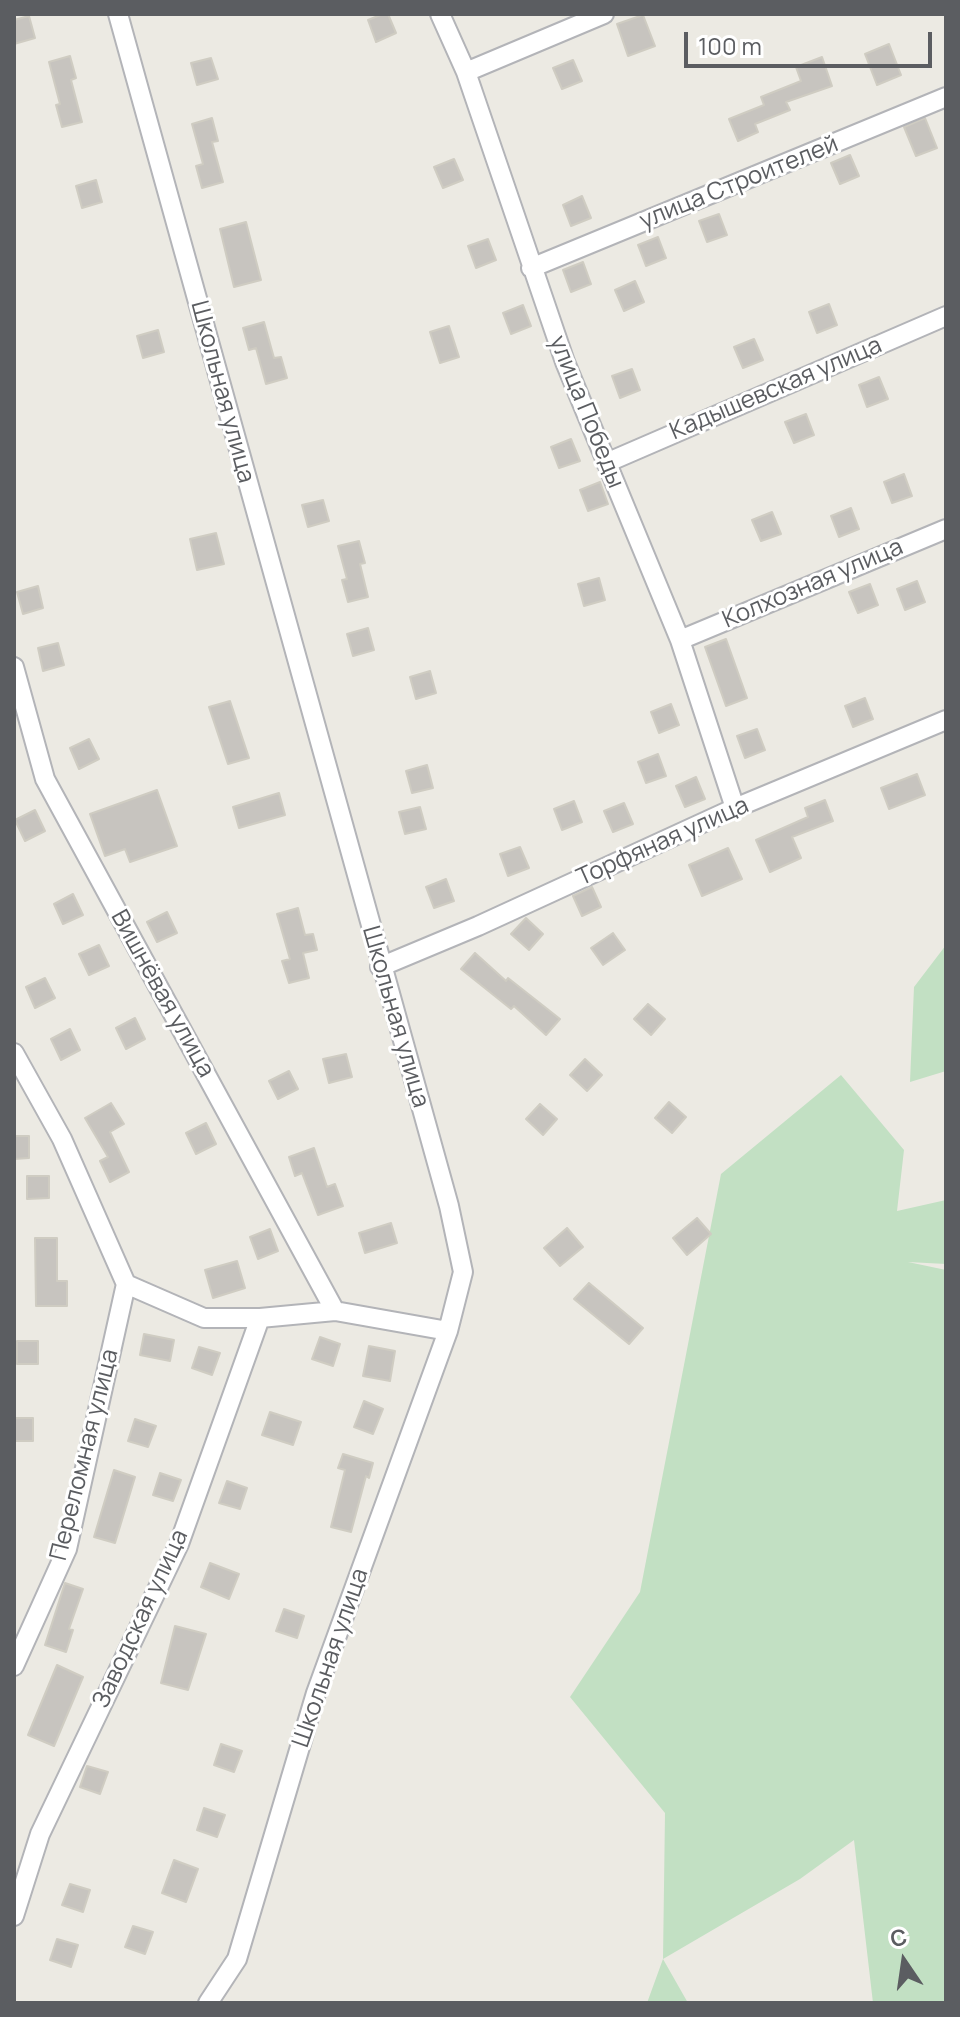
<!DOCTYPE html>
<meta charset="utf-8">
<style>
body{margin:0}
#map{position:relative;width:960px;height:2017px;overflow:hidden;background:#eceae3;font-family:Manrope,sans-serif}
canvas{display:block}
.frame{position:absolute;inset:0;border:16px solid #5b5d61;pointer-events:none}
.north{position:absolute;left:864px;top:1921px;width:80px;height:80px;-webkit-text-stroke:6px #fff;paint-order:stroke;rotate:347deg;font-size:22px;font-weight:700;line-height:32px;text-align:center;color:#5b5d61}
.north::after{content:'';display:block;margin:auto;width:28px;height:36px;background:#5b5d61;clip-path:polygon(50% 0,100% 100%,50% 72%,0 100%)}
.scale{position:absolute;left:684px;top:32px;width:248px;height:36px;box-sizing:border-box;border:4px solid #5b5d61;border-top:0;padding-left:10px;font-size:24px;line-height:28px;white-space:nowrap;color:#5b5d61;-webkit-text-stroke:6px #fff;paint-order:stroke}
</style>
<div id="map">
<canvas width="960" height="2017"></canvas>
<div class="frame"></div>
<div class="north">С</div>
<div class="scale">100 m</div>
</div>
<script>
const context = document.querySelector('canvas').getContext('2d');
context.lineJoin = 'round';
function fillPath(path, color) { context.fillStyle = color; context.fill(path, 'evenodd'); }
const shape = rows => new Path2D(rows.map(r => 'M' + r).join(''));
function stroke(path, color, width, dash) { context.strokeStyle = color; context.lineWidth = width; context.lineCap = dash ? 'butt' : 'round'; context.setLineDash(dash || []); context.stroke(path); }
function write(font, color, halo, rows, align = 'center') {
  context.font = font + ' Manrope,sans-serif'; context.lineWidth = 6; context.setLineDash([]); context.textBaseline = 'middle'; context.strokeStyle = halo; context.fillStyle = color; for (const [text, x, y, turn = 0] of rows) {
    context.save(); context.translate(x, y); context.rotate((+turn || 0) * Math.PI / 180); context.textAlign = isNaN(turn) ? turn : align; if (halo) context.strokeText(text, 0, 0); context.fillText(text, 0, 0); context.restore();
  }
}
const green = shape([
 [946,945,946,1071,910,1082,914,987],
 [841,1075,904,1150,897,1211,946,1200,946,1264,908,1262,946,1270,946,2003,873,2003,854,1840,800,1879,663,1959,688,2003,647,2003,663,1959,665,1813,570,1697,640,1592,721,1174]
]);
const building = shape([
 [383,14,388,14,396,33,376,42,368,20,383,14],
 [643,15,655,46,628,56,617,24,643,15],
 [29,16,35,38,14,44,14,20,29,16],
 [889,44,901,75,877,85,865,54,889,44],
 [70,56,76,78,71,80,82,122,62,127,56,105,60,104,49,62,70,56],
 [822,57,832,86,786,102,790,110,755,124,758,132,738,141,729,119,764,105,761,97,801,81,796,67,822,57],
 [211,58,218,79,197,85,191,63,211,58],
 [573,60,582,81,562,89,553,68,573,60],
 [212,118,218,141,212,142,223,182,202,188,196,166,203,164,192,124,212,118],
 [925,118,937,148,916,156,904,127,925,118],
 [850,155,859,176,840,184,831,163,850,155],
 [454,159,463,180,443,188,434,167,454,159],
 [96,180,102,202,82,208,76,186,96,180],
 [582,196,591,218,571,226,563,205,582,196],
 [719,214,727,235,707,242,699,221,719,214],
 [246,222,261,280,234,287,220,229,246,222],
 [658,237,666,258,646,266,638,245,658,237],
 [488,239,496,260,476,268,468,246,488,239],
 [583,262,591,284,571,292,563,270,583,262],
 [635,281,644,302,624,311,615,290,635,281],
 [829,304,837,325,817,333,809,312,829,304],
 [523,305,531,326,511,334,503,313,523,305],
 [264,322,274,358,281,357,287,378,266,384,256,348,249,350,243,328,264,322],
 [449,326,459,357,440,363,430,332,449,326],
 [158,330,164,352,143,358,137,336,158,330],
 [754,339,763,360,743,368,734,347,754,339],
 [632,369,640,390,620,398,612,376,632,369],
 [879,377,888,399,867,407,859,385,879,377],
 [806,414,814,435,794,443,785,422,806,414],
 [571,439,580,461,559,468,551,447,571,439],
 [904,474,912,496,892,503,884,482,904,474],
 [600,482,608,504,588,511,580,490,600,482],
 [323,500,329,521,308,527,302,505,323,500],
 [851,508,859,529,839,537,831,516,851,508],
 [772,512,781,534,761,541,752,520,772,512],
 [216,533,224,564,197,570,190,539,216,533],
 [359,541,365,563,360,564,368,597,348,602,342,580,347,579,338,546,359,541],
 [599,578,605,600,584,606,578,584,599,578],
 [917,581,925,602,905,610,897,589,917,581],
 [870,584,878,605,858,613,849,592,870,584],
 [38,586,43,608,23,614,17,592,38,586],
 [368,628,374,650,353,656,347,634,368,628],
 [726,639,747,698,726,706,705,647,726,639],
 [58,643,64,665,43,671,38,648,58,643],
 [430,671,436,693,416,699,410,677,430,671],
 [865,698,873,719,853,727,845,706,865,698],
 [230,701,249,758,228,764,209,707,230,701],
 [671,704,679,725,659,733,651,712,671,704],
 [757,729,765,750,745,758,737,736,757,729],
 [89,739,99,759,79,769,70,748,89,739],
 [658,754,666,776,646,783,638,762,658,754],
 [427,765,433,788,412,793,406,771,427,765],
 [917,774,925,795,889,809,881,788,917,774],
 [696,777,705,799,685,807,676,786,696,777],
 [157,790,177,846,130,862,125,849,105,856,90,814,157,790],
 [279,793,285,815,239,828,233,807,279,793],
 [825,800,833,821,792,837,801,858,770,872,756,840,808,817,805,808,825,800],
 [574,801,582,822,562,830,554,809,574,801],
 [624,803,633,824,613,832,604,811,624,803],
 [420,807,426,829,405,834,399,812,420,807],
 [35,810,45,831,25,841,15,820,35,810],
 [520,847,529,868,508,876,500,854,520,847],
 [728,848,742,879,702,896,689,865,728,848],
 [446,879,454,901,434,908,426,887,446,879],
 [592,887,601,907,582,916,573,896,592,887],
 [73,894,83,915,63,924,54,904,73,894],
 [298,908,305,935,313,934,317,950,303,953,309,978,289,983,282,961,290,959,277,914,298,908],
 [167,912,177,933,157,942,147,922,167,912],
 [526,918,543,934,529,950,511,934,526,918],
 [613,933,625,950,603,965,591,948,613,933],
 [99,945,109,966,89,975,79,954,99,945],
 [475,953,506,981,508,978,560,1019,546,1035,514,1006,511,1009,461,969,475,953],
 [45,978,55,998,35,1008,26,987,45,978],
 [648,1004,665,1019,651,1035,634,1019,648,1004],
 [135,1018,145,1039,126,1049,116,1028,135,1018],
 [70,1029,80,1050,61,1060,51,1039,70,1029],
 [346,1054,352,1077,329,1083,323,1059,346,1054],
 [585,1059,602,1075,587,1091,570,1075,585,1059],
 [289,1071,298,1089,278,1099,269,1081,289,1071],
 [669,1102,686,1117,672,1133,655,1118,669,1102],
 [111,1103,124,1124,110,1132,129,1172,110,1182,100,1161,108,1157,85,1118,111,1103],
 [540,1104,557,1119,543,1135,526,1119,540,1104],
 [206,1123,216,1144,196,1154,186,1133,206,1123],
 [14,1136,29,1136,29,1158,14,1159,14,1136],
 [314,1148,327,1187,335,1184,343,1206,318,1215,302,1173,295,1176,289,1157,314,1148],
 [27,1176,49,1176,49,1198,27,1199,27,1176],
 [697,1218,711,1234,687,1255,673,1238,697,1218],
 [391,1223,397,1243,365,1253,359,1233,391,1223],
 [567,1228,583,1247,560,1266,544,1248,567,1228],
 [270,1229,278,1251,258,1259,250,1237,270,1229],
 [35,1238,57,1238,57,1281,67,1281,67,1306,36,1306,35,1238],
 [237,1261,245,1288,213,1298,205,1270,237,1261],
 [589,1283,643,1328,629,1344,574,1299,589,1283],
 [144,1334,174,1340,170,1361,140,1355,144,1334],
 [320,1337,340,1344,333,1366,312,1359,320,1337],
 [17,1341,38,1341,38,1364,17,1364,17,1341],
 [369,1346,395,1351,390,1381,363,1376,369,1346],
 [199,1347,220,1353,212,1375,192,1368,199,1347],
 [364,1401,383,1409,373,1434,354,1427,364,1401],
 [270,1412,301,1422,293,1445,262,1435,270,1412],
 [14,1418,33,1418,33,1441,14,1441,14,1418],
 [135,1419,156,1426,148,1447,128,1441,135,1419],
 [343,1454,373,1463,369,1478,366,1476,351,1532,331,1527,345,1470,338,1468,343,1454],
 [114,1470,135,1477,115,1543,94,1537,114,1470],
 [160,1473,181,1480,173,1501,153,1495,160,1473],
 [227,1481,247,1488,240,1509,219,1503,227,1481],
 [210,1563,239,1574,229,1599,201,1587,210,1563],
 [65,1583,83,1589,69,1629,73,1630,66,1652,45,1645,65,1583],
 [284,1609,304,1616,297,1638,276,1631,284,1609],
 [175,1626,206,1634,188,1690,161,1683,175,1626],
 [57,1665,83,1677,54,1746,28,1735,57,1665],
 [221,1744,242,1751,234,1772,214,1765,221,1744],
 [87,1766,108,1772,100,1794,80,1787,87,1766],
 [204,1808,225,1815,217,1837,197,1830,204,1808],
 [174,1860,198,1869,186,1902,162,1893,174,1860],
 [70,1884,90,1890,83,1912,62,1905,70,1884],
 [133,1926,153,1932,145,1954,125,1947,133,1926],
 [57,1939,78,1945,71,1967,50,1960,57,1939]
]);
const minor = shape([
 [118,14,449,1206,463,1272,448,1331,316,1693,237,1959,208,2003],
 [440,14,466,72,565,362,680,640,735,808],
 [466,72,604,14],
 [531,268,946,97],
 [606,463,946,316],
 [680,640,946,529],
 [14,667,45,779,335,1311],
 [380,967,478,926,735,808,946,720],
 [14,1053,62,1139,126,1284,204,1318,260,1318,335,1311,448,1331],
 [14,1666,67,1549,126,1284],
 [14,1916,40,1834,179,1544,260,1318]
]);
const streetNames = [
 ["улица Строителей",739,183,-22],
 ["Кадышевская улица",776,389,-23],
 ["Школьная улица",222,392,75],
 ["улица Победы",586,412,68],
 ["Колхозная улица",813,584,-23],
 ["Торфяная улица",663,842,-24],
 ["Вишнёвая улица",162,994,61],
 ["Школьная улица",395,1017,74],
 ["Переломная улица",85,1455,-76],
 ["Заводская улица",141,1619,-65],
 ["Школьная улица",331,1658,-71]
];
fillPath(green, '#c2e0c3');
fillPath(building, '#c7c4bf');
stroke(building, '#cfccc2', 2);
stroke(minor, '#b3b4b8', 22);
stroke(minor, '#fff', 18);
write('24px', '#5b5d61', '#fff', streetNames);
</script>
